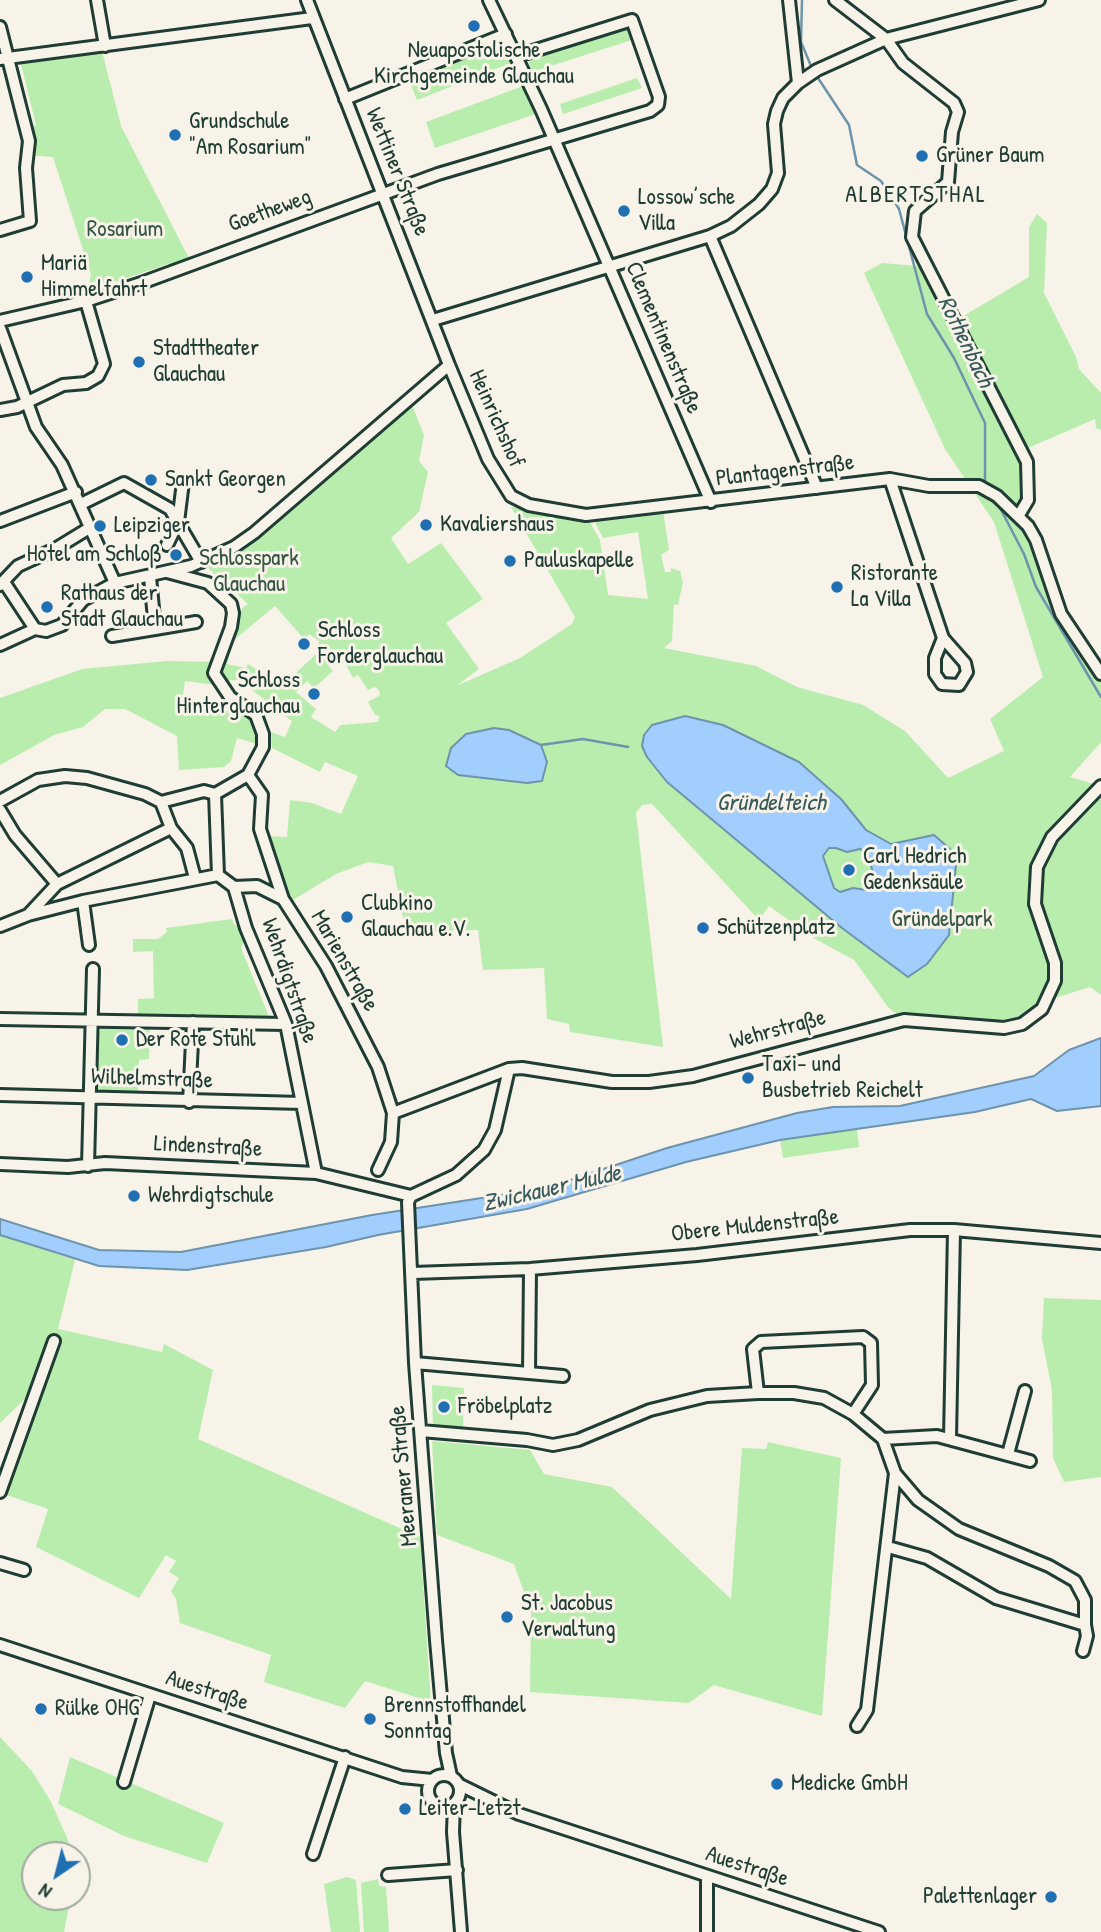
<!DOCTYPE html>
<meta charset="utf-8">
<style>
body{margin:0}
#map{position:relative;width:1101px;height:1932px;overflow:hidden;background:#f7f3e8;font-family:"Patrick Hand",sans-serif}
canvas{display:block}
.north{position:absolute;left:21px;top:1841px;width:70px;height:70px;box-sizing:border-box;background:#f7f3e8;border:2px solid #a1aaa0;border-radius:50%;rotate:215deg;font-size:19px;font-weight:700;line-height:28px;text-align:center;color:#1f3d34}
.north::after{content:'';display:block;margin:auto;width:24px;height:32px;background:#1f6fb2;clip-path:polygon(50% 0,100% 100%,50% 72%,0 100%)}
</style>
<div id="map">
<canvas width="1101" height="1932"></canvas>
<div class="north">N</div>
</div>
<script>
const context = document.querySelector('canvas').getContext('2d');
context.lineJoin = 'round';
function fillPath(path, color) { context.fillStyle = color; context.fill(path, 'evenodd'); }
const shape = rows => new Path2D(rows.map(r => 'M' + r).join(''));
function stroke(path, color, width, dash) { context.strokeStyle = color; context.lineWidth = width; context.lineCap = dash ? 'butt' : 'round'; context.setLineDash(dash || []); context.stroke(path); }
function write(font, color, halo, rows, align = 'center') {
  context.font = font + ' "Patrick Hand",sans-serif'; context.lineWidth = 6; context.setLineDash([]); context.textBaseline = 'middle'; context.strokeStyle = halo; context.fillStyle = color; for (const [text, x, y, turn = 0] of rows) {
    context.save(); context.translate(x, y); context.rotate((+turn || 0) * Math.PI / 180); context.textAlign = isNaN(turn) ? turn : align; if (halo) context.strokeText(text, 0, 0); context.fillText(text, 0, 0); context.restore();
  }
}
const green = shape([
 [628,27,632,40,532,72,528,60],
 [502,41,511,63,417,100,408,78],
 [101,47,121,126,191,262,171,273,168,264,103,286,106,294,86,301,91,274,53,157,28,155,26,128,36,125,19,56],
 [637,78,642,88,563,114,560,104],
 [523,86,536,114,435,148,426,122],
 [1037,214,1047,223,1044,293,1076,357,1079,369,1101,393,1101,430,1096,428,1095,419,1021,451,1029,473,1019,515,1036,540,1050,587,1101,674,1101,742,1070,777,1101,786,1101,995,1090,987,1049,1000,1022,1024,904,1020,888,1007,854,960,817,940,769,906,759,920,652,804,642,805,636,813,663,1047,570,1032,569,1024,547,1019,544,968,483,970,478,930,406,932,393,866,368,862,336,874,291,901,266,836,287,837,290,800,312,803,341,814,358,776,325,762,320,772,272,748,271,732,285,737,292,721,239,680,220,681,216,685,185,681,182,701,255,716,260,745,237,738,231,761,224,767,179,770,177,736,125,709,105,709,83,727,54,735,0,765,0,698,82,669,167,661,218,662,243,607,248,604,209,569,209,566,258,538,412,405,424,435,419,461,428,472,419,512,391,538,408,564,441,543,483,599,446,623,479,669,456,686,520,658,572,624,575,617,511,507,548,508,586,515,600,540,608,595,648,599,638,532,603,538,591,514,663,510,669,550,661,555,665,572,671,572,671,568,680,571,683,582,678,605,674,604,672,641,664,648,756,666,797,687,863,705,905,731,948,778,1004,751,990,719,1043,677,994,522,945,449,864,273,882,263,928,267,955,321,1029,277,1029,227],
 [275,606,305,640,309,634,319,641,316,654,283,685,248,664,246,668,227,664,234,640],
 [333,658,340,664,345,663,353,678,358,675,368,690,375,687,379,690,380,695,368,702,375,715,379,716,378,722,341,725,335,732,311,717,316,709,296,692,307,681,314,688,333,671,327,664],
 [232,919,235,926,239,924,244,941,241,948,270,1019,138,1016,138,999,154,998,153,951,133,952,133,939,158,939,167,932,166,928],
 [99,1027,150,1028,149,1059,139,1060,138,1091,97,1091],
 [857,1129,859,1147,783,1158,780,1140],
 [0,1235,75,1260,58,1329,162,1352,164,1344,213,1370,198,1439,420,1537,431,1702,365,1681,345,1708,264,1682,271,1655,180,1623,176,1599,171,1591,179,1578,169,1572,176,1561,166,1555,139,1598,36,1547,48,1509,0,1493,35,1389,0,1423],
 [1044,1298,1101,1300,1101,1477,1064,1482,1053,1458,1052,1390,1042,1339],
 [432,1385,464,1388,463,1428,433,1427],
 [432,1441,530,1450,544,1474,612,1487,731,1599,742,1448,766,1449,768,1442,841,1458,822,1716,714,1685,689,1703,530,1692,531,1612,514,1564,437,1535],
 [0,1737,32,1771,51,1802,68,1840,70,1855,35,1855,35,1897,71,1897,64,1932,0,1932],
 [70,1757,224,1823,207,1863,124,1836,58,1804],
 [347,1877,356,1880,360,1932,331,1932,324,1884],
 [378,1879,379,1886,386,1887,389,1932,364,1932,361,1883]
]);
const water = shape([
 [685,716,723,725,799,762,841,799,866,830,891,844,934,835,957,855,949,935,927,964,908,977,842,928,667,782,647,757,642,746,644,735,652,725,685,716],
 [836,848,847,852,860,849,867,852,876,883,872,891,853,888,840,892,834,888,823,856,829,848,836,848],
 [494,728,509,730,541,745,547,762,542,781,527,783,458,775,446,766,451,748,466,734,494,728],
 [1101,1038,1101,1106,1057,1111,1031,1099,975,1112,780,1140,686,1162,527,1209,378,1235,326,1247,187,1270,99,1266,0,1235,0,1219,99,1250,181,1252,372,1215,546,1188,667,1148,797,1113,833,1107,900,1106,1034,1076,1069,1050,1101,1038]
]);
const stream = shape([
 [802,0,801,42,811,66],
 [818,78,849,125,857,165,881,181,899,209,927,314,954,358,985,423,985,482],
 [998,504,1024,554,1036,587,1101,697],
 [541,745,583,739,628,747]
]);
const minor = shape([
 [97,0,105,46],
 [307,0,449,365,488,459,511,496,529,505,586,515,890,479,929,486,979,486,997,496,1028,526,1036,540,1061,614,1101,674],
 [489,0,541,109,711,502],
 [789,0,798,83],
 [835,0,886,39,903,63,954,103,958,112,952,132,948,182,915,211,912,237,1027,462,1028,500,1019,515],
 [0,27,29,141,26,168,30,221,0,230],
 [0,59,312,18],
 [345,99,506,34],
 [710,236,817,488],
 [433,320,710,236,731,226,759,204,772,189,778,173,774,124,777,111,783,98,798,83,817,70,886,39,1039,0],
 [0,321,86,301,144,282,438,174,650,111,658,105,659,97,632,20,517,56],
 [0,328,36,427,62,465,115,583],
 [0,410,17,407,63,385,86,383,98,376,104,364,86,301],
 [890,479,943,638,965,663,967,672,959,685,942,684,935,674,935,658,943,638],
 [81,504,124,483,170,509,201,562],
 [0,521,76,492],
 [167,545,178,522,183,482],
 [167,572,208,583,231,604,233,613,231,627,214,673,230,697,256,715,263,734,263,747,248,775],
 [150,577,155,629,196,622],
 [4,582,35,629],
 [0,585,18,566,55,549,91,527],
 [35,629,46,631,62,625,83,600,115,583,191,566,234,547,254,533,449,365],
 [112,636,155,629],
 [0,645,35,629],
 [248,775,262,795,260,829,283,899,326,966,378,1067,393,1113,391,1142,378,1170],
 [215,794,218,875],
 [215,794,248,775],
 [0,801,38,780,65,776,87,778,145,794,161,802,204,791,215,794],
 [161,802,171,828,187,848,195,878],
 [0,810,15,835,57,884],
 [234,887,246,928,286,1024,316,1173],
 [83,901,89,945],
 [29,914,57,884,171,828],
 [0,926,28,915,83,901,218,875,234,887,257,886,283,899],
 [0,1019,286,1024],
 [0,1095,302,1103],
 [189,1102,193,1022],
 [393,1113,509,1069,522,1068,612,1082,649,1082,693,1076,904,1020,1004,1028,1022,1024,1042,1009,1055,981,1055,963,1035,904,1037,867,1052,837,1101,786],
 [0,1164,68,1167,105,1163,316,1173,411,1196],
 [88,1166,93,969],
 [411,1196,408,1202,415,1363,436,1640,446,1753,451,1776],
 [411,1196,456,1175,484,1150,495,1130,509,1069],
 [413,1273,530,1269,697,1255,910,1230,954,1230,1101,1243],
 [415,1363,563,1376],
 [529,1373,530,1269],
 [758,1393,753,1349,761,1342,863,1337,871,1343,872,1385,853,1414],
 [421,1431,527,1440,553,1445,578,1440,650,1410,707,1396,758,1393,794,1393,824,1398,853,1414,883,1439,895,1473,867,1710,857,1726],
 [950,1438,954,1230],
 [883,1439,937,1436,1030,1461],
 [1008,1454,1025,1391],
 [0,1492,54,1341],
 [888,1547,927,1558,996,1598,1085,1625,1085,1600,1075,1581,1049,1566,959,1529,918,1500,895,1473],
 [0,1563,24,1570],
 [0,1645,402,1777,432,1780],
 [1083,1651,1087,1636,1085,1625],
 '428 1791a16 16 0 1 1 32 0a16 16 0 1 1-32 0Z',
 [124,1782,150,1695],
 [460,1785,519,1814,879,1932],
 [454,1804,453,1832,461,1932],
 [313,1854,345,1757],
 [388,1875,457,1870],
 [707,1876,707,1932]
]);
const markers = [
 [474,26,7,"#1f6fb2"],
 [175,135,7,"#1f6fb2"],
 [922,156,7,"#1f6fb2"],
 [624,211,7,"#1f6fb2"],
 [27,277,7,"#1f6fb2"],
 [139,362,7,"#1f6fb2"],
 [151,480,7,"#1f6fb2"],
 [426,525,7,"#1f6fb2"],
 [100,526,7,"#1f6fb2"],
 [176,555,7,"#1f6fb2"],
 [510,561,7,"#1f6fb2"],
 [837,587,7,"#1f6fb2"],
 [47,607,7,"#1f6fb2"],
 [304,644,7,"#1f6fb2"],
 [314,694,7,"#1f6fb2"],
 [849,870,7,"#1f6fb2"],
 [347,917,7,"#1f6fb2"],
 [703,928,7,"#1f6fb2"],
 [122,1040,7,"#1f6fb2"],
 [748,1078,7,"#1f6fb2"],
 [134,1196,7,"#1f6fb2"],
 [444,1407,7,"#1f6fb2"],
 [507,1617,7,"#1f6fb2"],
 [41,1709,7,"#1f6fb2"],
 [370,1719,7,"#1f6fb2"],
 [777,1784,7,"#1f6fb2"],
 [405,1809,7,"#1f6fb2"],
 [1051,1897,7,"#1f6fb2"]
];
const poiNames = [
 ["Neuapostolische",474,51,"center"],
 ["Kirchgemeinde Glauchau",474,77,"center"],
 ["Grundschule",189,122],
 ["\"Am Rosarium\"",189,148],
 ["Grüner Baum",936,156],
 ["Lossow’sche",638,198],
 ["Villa",638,224],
 ["Mariä",41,264],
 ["Himmelfahrt",41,290],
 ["Stadttheater",153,349],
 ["Glauchau",153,375],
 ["Sankt Georgen",165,480],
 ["Kavaliershaus",440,525],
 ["Leipziger",114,526],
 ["Hotel am Schloß",162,555,"right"],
 ["Pauluskapelle",524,561],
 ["Ristorante",851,574],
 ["La Villa",851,600],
 ["Rathaus der",61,594],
 ["Stadt Glauchau",61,620],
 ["Schloss",318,631],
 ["Forderglauchau",318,657],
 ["Schloss",300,681,"right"],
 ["Hinterglauchau",300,707,"right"],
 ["Carl Hedrich",863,857],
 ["Gedenksäule",863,883],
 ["Clubkino",361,904],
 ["Glauchau e.V.",361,930],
 ["Schützenplatz",717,928],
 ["Der Rote Stuhl",136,1040],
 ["Taxi- und",762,1065],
 ["Busbetrieb Reichelt",762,1091],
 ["Wehrdigtschule",148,1196],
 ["Fröbelplatz",458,1407],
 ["St. Jacobus",521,1604],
 ["Verwaltung",521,1630],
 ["Brennstoffhandel",384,1706],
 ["Sonntag",384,1732],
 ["Rülke OHG",55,1709],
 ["Medicke GmbH",791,1784],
 ["Leiter-Letzt",419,1809],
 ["Palettenlager",1037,1897,"right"]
];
const streetNames = [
 ["Wettiner Straße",397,172,68],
 ["Goetheweg",270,211,-20],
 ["Clementinenstraße",663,338,67],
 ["Heinrichshof",496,419,66],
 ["Plantagenstraße",785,471,-7],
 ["Marienstraße",344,961,60],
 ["Wehrdigtstraße",289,981,71],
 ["Wehrstraße",778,1030,-15],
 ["Wilhelmstraße",152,1079,2],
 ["Lindenstraße",208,1147,3],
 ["Obere Muldenstraße",755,1226,-6],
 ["Meeraner Straße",404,1476,-95],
 ["Auestraße",207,1691,18],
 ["Auestraße",747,1867,18]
];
const parkNames = [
 ["Rosarium",125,230],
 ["Schlosspark",249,559],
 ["Glauchau",249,585],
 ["Gründelpark",942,920]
];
const neighbourhoodNames = [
 ["ALBERTSTHAL",916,196]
];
const waterNames = [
 ["Rothenbach",965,342,64],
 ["Gründelteich",771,804],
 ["Zwickauer Mulde",552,1189,-13]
];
fillPath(green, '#b9edae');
fillPath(water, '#a1cefc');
stroke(water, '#6d94ac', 2);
stroke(stream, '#6d94ac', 2.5);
stroke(minor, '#1f3d34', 16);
stroke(minor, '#f7f3e8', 10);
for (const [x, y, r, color] of markers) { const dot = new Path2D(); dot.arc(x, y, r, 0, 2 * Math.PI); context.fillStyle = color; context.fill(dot); stroke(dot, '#f7f3e8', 2.5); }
write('23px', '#1f3d34', '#f7f3e8', poiNames, 'left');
write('23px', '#1f3d34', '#f7f3e8', streetNames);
write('23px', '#365746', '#f7f3e8', parkNames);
context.letterSpacing = '2px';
write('24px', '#1f3d34', '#f7f3e8', neighbourhoodNames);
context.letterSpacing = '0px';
write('italic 24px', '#395a5c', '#f7f3e8', waterNames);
</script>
